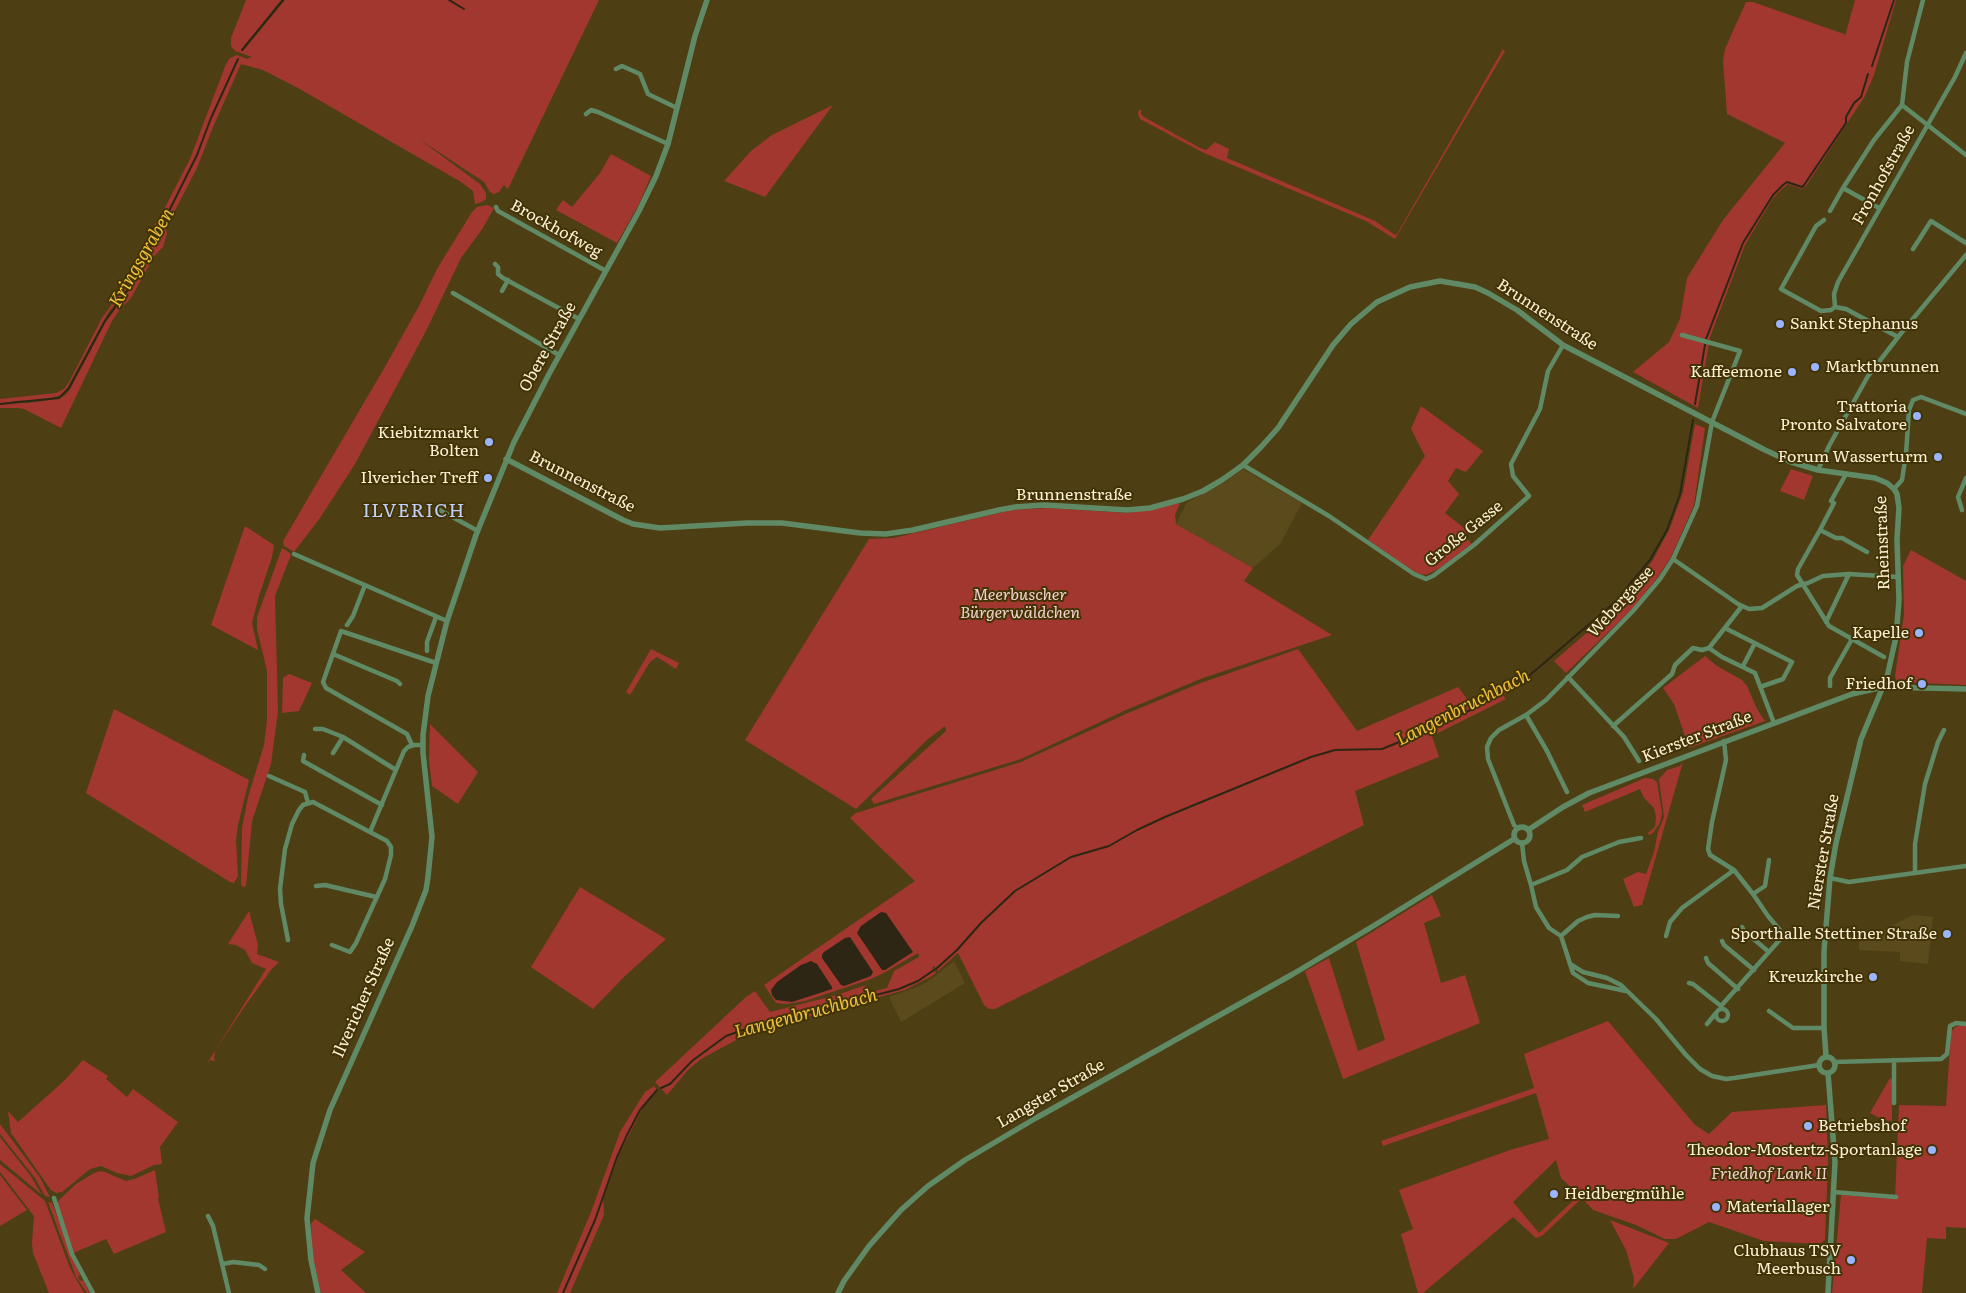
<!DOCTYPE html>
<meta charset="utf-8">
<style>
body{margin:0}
canvas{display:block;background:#4d3e14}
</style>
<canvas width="1966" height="1293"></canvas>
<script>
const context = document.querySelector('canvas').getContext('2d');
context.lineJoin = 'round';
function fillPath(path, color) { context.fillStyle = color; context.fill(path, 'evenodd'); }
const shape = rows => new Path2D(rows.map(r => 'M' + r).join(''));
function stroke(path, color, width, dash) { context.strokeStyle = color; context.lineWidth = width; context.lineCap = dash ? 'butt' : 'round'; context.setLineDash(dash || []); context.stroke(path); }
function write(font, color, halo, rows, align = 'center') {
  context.font = font + ' Literata,serif'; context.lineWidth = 4; context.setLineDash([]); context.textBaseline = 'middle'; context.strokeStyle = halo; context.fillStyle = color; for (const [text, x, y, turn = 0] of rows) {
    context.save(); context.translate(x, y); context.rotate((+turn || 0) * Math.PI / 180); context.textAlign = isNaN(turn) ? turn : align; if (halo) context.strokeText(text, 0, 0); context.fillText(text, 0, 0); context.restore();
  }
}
const built = shape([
 [1243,469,1302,503,1280,544,1253,568,1176,524,1187,502,1224,483],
 [1913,915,1933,917,1928,964,1900,961,1900,952,1859,950,1859,942],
 [954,961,965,983,901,1022,889,997,920,986,933,978]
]);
const green = shape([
 [246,0,281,0,247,43,242,49,243,51,285,0,599,0,508,189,504,185,499,192,494,194,490,192,484,182,478,178,419,139,480,184,486,193,486,199,482,202,475,204,473,191,461,182,298,88,263,70,241,64,213,127,197,168,166,228,167,234,163,247,155,255,131,298,120,309,112,321,61,428,24,409,18,408,0,408,0,405,15,402,28,403,56,399,64,396,69,391,105,323,130,289,129,287,108,313,64,394,48,399,15,401,0,404,0,399,56,393,64,389,69,382,102,318,126,284,155,224,158,221,190,159,226,64,230,58,237,55,247,59,252,57,235,51,231,46,231,38],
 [1855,0,1896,0,1874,75,1865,96,1806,186,1802,189,1788,184,1781,190,1773,198,1745,245,1710,337,1698,408,1633,372,1669,342,1680,319,1687,278,1723,220,1785,143,1727,114,1723,61,1725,49,1746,2,1753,2,1844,34,1845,36],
 [1503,49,1505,51,1395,239,1366,221,1204,153,1140,119,1138,114,1139,110,1141,110,1141,114,1144,117,1200,148,1206,150,1215,142,1229,149,1227,158,1359,214,1375,221,1395,235,1397,234],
 [833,105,765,197,724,181,751,151,772,135],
 [611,154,651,176,639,204,617,243,556,210,563,200,572,207,600,173],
 [487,205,494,208,483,228,461,258,426,331,355,464,320,518,294,552,284,546,283,541,386,365,419,306,437,269,472,212,477,207],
 [1421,406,1483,451,1466,472,1456,468,1448,481,1459,494,1445,513,1468,531,1464,536,1472,544,1440,568,1426,575,1416,573,1368,540,1425,456,1411,429],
 [1695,424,1705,428,1694,505,1671,557,1658,577,1633,608,1566,673,1554,661,1619,605,1653,560,1670,528,1683,492],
 [1791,469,1813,476,1804,500,1780,491],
 [1180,503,1175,515,1176,524,1253,568,1244,581,1332,635,1203,678,1126,710,1021,759,874,804,871,799,946,731,945,726,928,739,856,809,745,740,869,539,893,538,1012,510,1049,508,1127,513],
 [245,526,274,545,272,557,259,596,252,623,258,650,211,625],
 [282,548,290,553,291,555,275,596,278,711,271,764,252,821,246,886,243,887,241,885,242,828,248,797,264,745,267,720,267,671,257,629,257,617],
 [1911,550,1966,581,1966,685,1899,682,1896,680,1895,676,1904,615,1903,566],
 [651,649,679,663,676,669,657,657,650,662,630,695,626,692],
 [1298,649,1357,731,1458,687,1473,707,1508,689,1509,691,1503,695,1506,699,1432,736,1439,757,1355,791,1364,825,995,1009,989,1009,984,1005,958,953,938,971,934,966,932,968,936,973,932,976,905,990,751,1032,701,1059,688,1070,667,1095,655,1082,746,997,755,991,770,1012,837,995,863,986,868,987,871,992,887,988,894,971,919,957,918,953,882,974,868,980,805,1001,786,1004,776,1003,764,985,915,881,850,818,856,813,1021,762,1128,713,1198,684],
 [1705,656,1717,666,1742,680,1747,686,1757,709,1765,721,1689,748,1674,704,1663,688],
 [289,674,312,683,299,711,282,713,283,678],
 [114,709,249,780,238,825,236,840,238,876,234,883,230,882,86,793],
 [430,724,478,772,458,804,432,786,429,760],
 [1683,762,1642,905,1634,907,1623,879,1638,872,1646,874,1654,852,1658,832,1664,817,1659,779,1667,770,1680,766],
 [1645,778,1653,779,1657,782,1662,813,1660,823,1653,833,1649,835,1648,833,1655,827,1656,817,1654,808,1644,798,1640,789,1585,812,1582,805],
 [580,887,666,939,625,976,593,1009,531,967],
 [1432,895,1441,916,1424,923,1441,983,1465,975,1480,1023,1343,1079,1305,971,1329,958,1358,1051,1385,1040,1356,942],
 [249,911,258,945,257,954,279,962,271,970,243,1009,215,1051,214,1058,215,1061,210,1060,205,1067,266,969,252,963,245,950,236,945,228,944],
 [1608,1021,1695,1125,1709,1134,1732,1112,1826,1105,1828,1162,1825,1240,1819,1244,1764,1241,1709,1222,1676,1239,1665,1239,1636,1225,1593,1210,1580,1196,1581,1199,1542,1236,1536,1238,1513,1217,1423,1293,1418,1293,1401,1234,1413,1229,1399,1190,1510,1150,1549,1139,1536,1093,1383,1146,1381,1141,1534,1088,1524,1054],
 [1556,1160,1561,1178,1579,1195,1539,1233,1513,1202],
 [1958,1026,1966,1026,1966,1228,1946,1227,1946,1239,1927,1238,1922,1293,1832,1293,1841,1195,1895,1199,1899,1105,1946,1106,1951,1032,1955,1027],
 [83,1060,108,1076,106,1079,127,1097,133,1089,178,1122,160,1147,162,1164,154,1165,131,1176,117,1173,101,1166,90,1169,62,1192,56,1193,51,1190,11,1133,8,1111,18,1122,65,1080],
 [1890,1078,1892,1079,1892,1121,1883,1120,1870,1113],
 [654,1086,658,1091,650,1097,641,1111,619,1155,603,1199,604,1215,601,1222,570,1293,557,1293,591,1212,620,1132,645,1092],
 [0,1124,39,1176,50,1197,45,1196,35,1178,0,1134],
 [0,1137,30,1175,42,1195,0,1160],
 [0,1164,45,1201,70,1268,84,1293,49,1293,33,1253,32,1243,34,1216,0,1172],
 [155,1170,159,1198,158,1199,166,1232,114,1254,106,1239,73,1253,57,1204,60,1199,76,1184,94,1173,100,1171,105,1172,126,1181,134,1179],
 [0,1175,27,1210,0,1226],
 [48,1202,52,1203,80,1275,78,1277,80,1281,83,1280,90,1293,87,1293,76,1277],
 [315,1219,365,1252,341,1270,366,1293,321,1293,312,1254,311,1224],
 [1610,1220,1669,1243,1633,1289,1634,1278,1626,1250]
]);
const water = shape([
 [881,912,886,913,913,952,885,970,882,970,857,933,861,926],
 [850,937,873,972,871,976,844,986,841,985,822,958,822,955,824,952,845,938],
 [811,961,817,964,832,987,832,989,792,1002,776,1000,772,995,771,990,777,982,801,965]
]);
const stream = shape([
 [449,0,464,9],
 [242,50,283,0],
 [1872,66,1894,0],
 [0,404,59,398,69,388,105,321,129,288,172,205,197,155,211,118,238,59],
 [1695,404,1706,339,1743,243,1773,195,1783,185,1787,182,1802,187,1804,185,1846,123,1846,117,1854,103,1861,97,1868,74],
 [936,969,957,950,981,923,1015,891,1071,857,1109,846,1137,830,1165,817,1311,757,1335,750,1382,749,1429,730,1483,704,1523,681,1615,602,1650,560,1667,530,1680,494,1693,420],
 [661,1088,670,1084,692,1061,726,1036,746,1029,899,989,918,981,934,970],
 [563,1293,595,1220,617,1157,627,1135,640,1110,657,1090]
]);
const minor = shape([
 [1923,0,1907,62,1902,105,1966,155],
 [616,69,622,66,640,74,648,94,677,108],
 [586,114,591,110,598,112,668,144],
 [1843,188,1879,208],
 [496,207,498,211,606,271],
 [1830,211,1843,188,1874,140,1902,105],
 [1824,220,1816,226,1781,289,1821,311,1831,310,1835,307],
 [1913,249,1931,221,1966,243],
 [495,264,498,267,498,274,503,278,579,319],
 [502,291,508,280],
 [453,293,559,355],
 [1898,337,1846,309,1835,307,1834,294,1838,282,1955,77,1966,53],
 [1243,465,1329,516,1414,574,1426,579,1433,576,1474,545,1529,496,1513,476,1511,464,1540,409,1548,371,1563,345],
 [1818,470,1829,446,1868,376,1902,332,1966,255],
 [1894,489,1902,480,1906,454,1909,410,1913,400,1921,397,1966,414],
 [436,508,478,531],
 [1962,510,1958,497,1966,478],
 [1820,530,1834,503,1831,501,1846,474],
 [1867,552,1842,538,1836,538,1820,530,1798,569,1797,575,1829,626,1884,657],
 [294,554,447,621],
 [1673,559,1738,604,1749,609,1762,608,1797,586,1808,583,1823,576,1849,574,1898,577],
 [1826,622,1849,574],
 [347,625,353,616,365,585],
 [1725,628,1792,662,1783,679,1760,687],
 [1709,648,1722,657,1755,673,1774,723],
 [427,651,427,642,436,617],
 [333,654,397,681,400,684],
 [1743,666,1755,643],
 [1568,677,1624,737,1639,761],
 [1830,686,1830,678,1852,639],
 [1526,715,1547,751,1567,792],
 [1613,726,1672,674,1675,665,1693,648,1702,650,1709,648,1742,606],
 [315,729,323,729,343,737],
 [1724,741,1726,760,1712,822,1708,849,1710,855,1734,870,1753,894,1765,886,1769,860],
 [412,745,407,734,326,688,323,682,341,631,436,663],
 [333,753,343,737,396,770],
 [304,755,303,761,382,805],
 [269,776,305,792,308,803],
 [1517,828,1514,825,1488,759,1487,747,1491,738,1499,730,1526,715,1546,700,1633,611,1660,579,1673,559,1697,506,1712,422,1740,351,1682,335],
 [370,832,404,751,408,747,414,745,423,745],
 [1522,843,1524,861,1531,885,1536,907,1549,928,1561,936,1573,973,1588,983,1626,991],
 [1915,873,1915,844,1925,784,1938,742,1944,730],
 [1830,878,1849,882,1966,866],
 [1531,885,1567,870,1582,857,1619,842,1641,838],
 [316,886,325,885,376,897],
 [1742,927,1744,931,1769,952],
 [1561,936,1578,921,1587,917,1595,915,1618,916],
 [1666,936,1670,922,1682,908,1734,870],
 [288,940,281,904,280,889,285,849,292,824,299,810,303,805,313,802,387,841,391,847,391,855,385,879,356,943,350,952,332,945],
 [1722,941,1724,945,1754,970],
 [1706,958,1708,963,1738,989],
 [1570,964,1583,972,1607,978,1621,985,1656,1019,1686,1055,1700,1069,1712,1076,1726,1079,1734,1078,1819,1065],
 [1689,983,1693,984,1721,1006,1784,935,1768,916,1753,894],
 '1716 1015a6 6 0 1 1 12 0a6 6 0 1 1-12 0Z',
 [1769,1011,1793,1028,1824,1028],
 [1707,1024,1716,1013],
 [1835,1062,1941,1059,1947,1054,1950,1026,1956,1023,1966,1024],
 [1894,1103,1894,1060],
 [1833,1192,1896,1197],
 [54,1198,72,1254,93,1293],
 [208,1216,213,1226,229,1293],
 [223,1264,233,1262,259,1265,265,1269]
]);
const tertiary = shape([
 [506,459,623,520,633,524,660,528,747,523,782,523,860,533,886,534,913,530,999,510,1015,507,1044,505,1127,510,1150,508,1183,499,1203,491,1222,480,1243,465,1261,447,1278,428,1333,345,1351,324,1377,302,1410,287,1440,281,1475,287,1488,293,1517,310,1563,345,1765,450,1791,462,1818,470,1875,478,1887,483,1894,489,1897,494,1899,508,1897,539,1899,600,1896,637,1887,677,1861,739,1836,843,1830,878,1824,951,1824,1028,1826,1056],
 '1514 835a8 8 0 1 1 16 0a8 8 0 1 1-16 0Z',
 [1528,830,1563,807,1589,793,1852,694,1883,687,1966,689],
 '1819 1065a8 8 0 1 1 16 0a8 8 0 1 1-16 0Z',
 [318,1293,311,1260,307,1218,313,1163,330,1110,412,926,426,890,428,877,432,837,423,753,423,735,428,696,447,621,476,535,514,442,549,374,639,211,656,176,668,144,695,36,707,0],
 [838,1293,844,1281,869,1246,901,1210,928,1186,965,1160,1036,1118,1293,974,1370,928,1514,839],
 [1828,1293,1835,1162,1828,1073]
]);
const markers = [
 [1780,324,5,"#9ab5fd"],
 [1815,367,5,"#9ab5fd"],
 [1792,372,5,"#9ab5fd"],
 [1917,416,5,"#9ab5fd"],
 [489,442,5,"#9ab5fd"],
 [1938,457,5,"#9ab5fd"],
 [488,478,5,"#9ab5fd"],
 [1919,633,5,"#9ab5fd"],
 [1922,684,5,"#9ab5fd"],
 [1947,934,5,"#9ab5fd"],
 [1873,977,5,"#9ab5fd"],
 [1808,1126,5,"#9ab5fd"],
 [1932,1150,5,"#9ab5fd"],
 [1554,1194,5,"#9ab5fd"],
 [1716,1207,5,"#9ab5fd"],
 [1851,1260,5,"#9ab5fd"]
];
const streetNames = [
 ["Fronhofstraße",1884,175,-61],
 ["Brockhofweg",556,229,29],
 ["Brunnenstraße",1547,315,33],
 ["Obere Straße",548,347,-61],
 ["Brunnenstraße",582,482,27],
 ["Brunnenstraße",1074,495],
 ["Große Gasse",1464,534,-39],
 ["Rheinstraße",1883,543,-92],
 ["Webergasse",1621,602,-48],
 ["Kierster Straße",1697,737,-21],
 ["Nierster Straße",1824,852,-80],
 ["Ilvericher Straße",364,998,-66],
 ["Langster Straße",1051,1094,-30]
];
const poiNames = [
 ["Sankt Stephanus",1790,324,"left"],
 ["Marktbrunnen",1825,367,"left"],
 ["Kaffeemone",1782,372],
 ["Trattoria",1907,407],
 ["Pronto Salvatore",1907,425],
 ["Kiebitzmarkt",479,433],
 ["Bolten",479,451],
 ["Forum Wasserturm",1928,457],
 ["Ilvericher Treff",478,478],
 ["Kapelle",1909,633],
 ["Friedhof",1912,684],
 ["Sporthalle Stettiner Straße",1937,934],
 ["Kreuzkirche",1863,977],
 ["Betriebshof",1818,1126,"left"],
 ["Theodor-Mostertz-Sportanlage",1922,1150],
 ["Heidbergmühle",1564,1194,"left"],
 ["Materiallager",1726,1207,"left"],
 ["Clubhaus TSV",1841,1251],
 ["Meerbusch",1841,1269]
];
const parkNames = [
 ["Meerbuscher",1020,595],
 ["Bürgerwäldchen",1020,613],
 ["Friedhof Lank II",1769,1174]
];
const waterNames = [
 ["Kringsgraben",142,258,-60],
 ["Langenbruchbach",1463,708,-27],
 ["Langenbruchbach",806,1014,-15]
];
const quarterNames = [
 ["ILVERICH",414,511]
];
fillPath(built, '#5b4a1b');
fillPath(green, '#a1372e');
fillPath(water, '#2d2614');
stroke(stream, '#2d2614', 2);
stroke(minor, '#608a66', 4.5);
stroke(tertiary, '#608a66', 5.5);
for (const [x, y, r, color] of markers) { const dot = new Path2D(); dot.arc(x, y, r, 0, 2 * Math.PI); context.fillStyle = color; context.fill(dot); stroke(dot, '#423307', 2); }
write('16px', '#fdf1d3', '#423307', streetNames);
write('16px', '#fdf1d3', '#423307', poiNames, 'right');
write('italic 16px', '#f3d2cc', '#423307', parkNames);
write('italic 18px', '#f0c13b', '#423307', waterNames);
context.letterSpacing = '1px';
write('19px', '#c0d0f9', '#423307', quarterNames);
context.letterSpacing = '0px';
</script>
